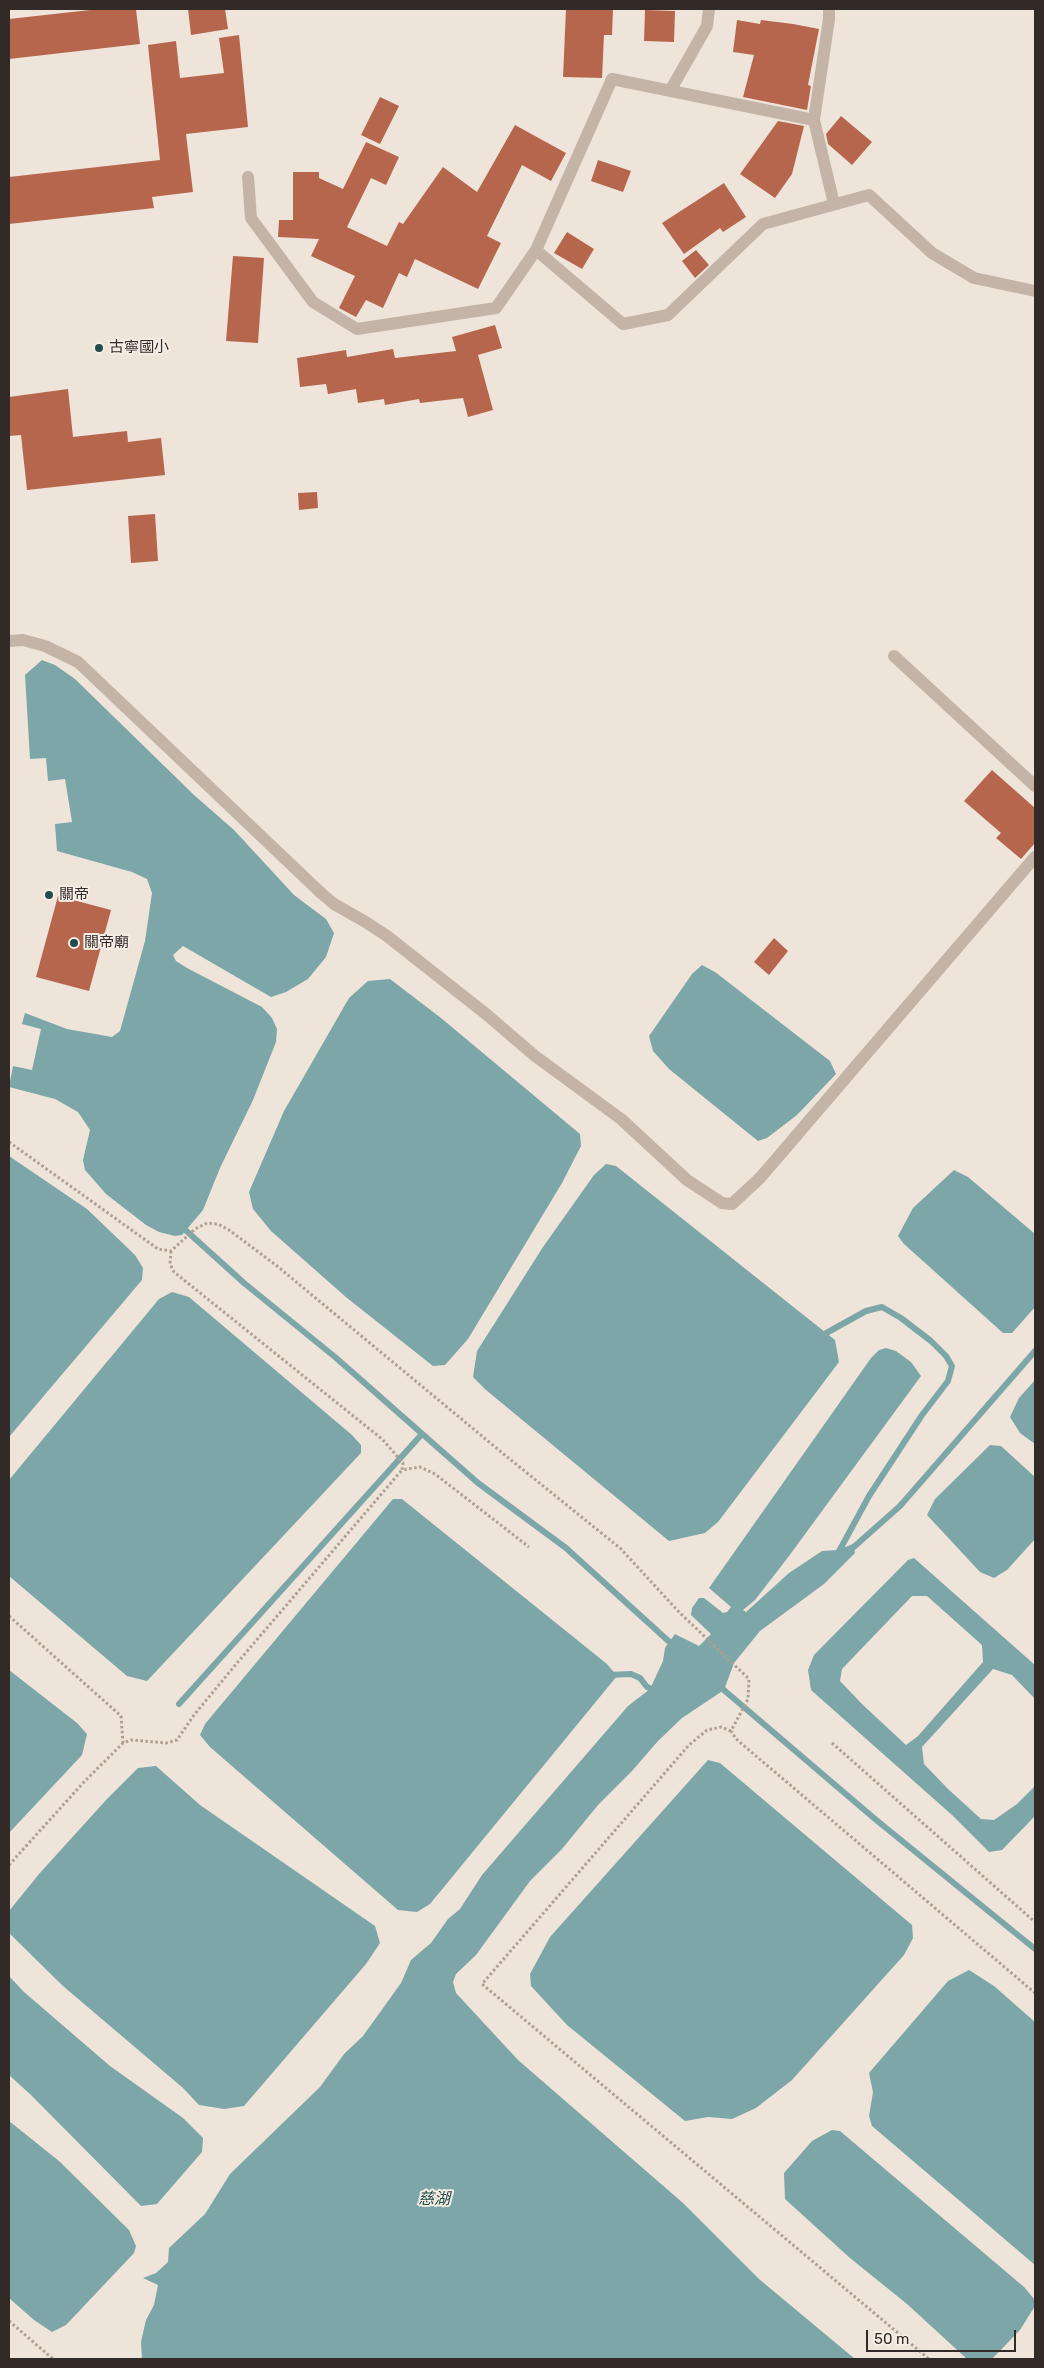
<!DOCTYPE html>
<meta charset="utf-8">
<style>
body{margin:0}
#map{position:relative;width:1044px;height:2368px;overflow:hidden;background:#eee4da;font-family:Rubik,sans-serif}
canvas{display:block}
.frame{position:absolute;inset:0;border:10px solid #322a27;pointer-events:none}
.scale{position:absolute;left:866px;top:2330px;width:150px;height:22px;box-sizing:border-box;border:2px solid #322a27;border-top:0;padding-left:6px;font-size:15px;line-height:18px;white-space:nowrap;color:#322a27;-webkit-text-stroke:4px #f6eee5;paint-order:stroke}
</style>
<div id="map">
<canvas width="1044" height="2368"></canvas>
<div class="frame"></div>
<div class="scale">50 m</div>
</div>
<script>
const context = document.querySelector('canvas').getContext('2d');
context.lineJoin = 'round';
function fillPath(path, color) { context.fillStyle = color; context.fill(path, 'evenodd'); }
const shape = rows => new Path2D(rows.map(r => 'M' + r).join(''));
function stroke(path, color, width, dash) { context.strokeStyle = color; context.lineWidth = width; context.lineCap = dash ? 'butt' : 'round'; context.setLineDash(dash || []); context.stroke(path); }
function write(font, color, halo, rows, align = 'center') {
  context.font = font + ' Rubik,"Noto Sans TC",sans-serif'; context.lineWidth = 4; context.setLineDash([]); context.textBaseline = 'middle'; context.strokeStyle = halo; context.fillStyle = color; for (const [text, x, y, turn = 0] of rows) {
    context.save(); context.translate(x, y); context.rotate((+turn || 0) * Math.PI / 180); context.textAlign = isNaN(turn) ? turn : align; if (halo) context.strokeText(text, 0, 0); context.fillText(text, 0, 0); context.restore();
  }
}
const water = shape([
 [42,660,55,665,75,679,194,795,234,830,294,895,326,919,334,933,326,957,308,979,286,992,271,997,183,946,173,955,176,961,187,968,262,1007,272,1018,277,1029,276,1042,253,1100,220,1168,203,1210,182,1235,175,1236,159,1232,146,1225,106,1194,85,1170,83,1160,90,1130,78,1112,55,1099,9,1087,13,1066,32,1070,41,1029,22,1024,25,1013,67,1029,112,1037,120,1031,145,941,152,893,147,879,132,872,57,851,55,824,72,822,65,779,48,781,46,758,30,759,25,675],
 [702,965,715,972,830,1061,836,1074,797,1115,767,1138,758,1141,669,1069,653,1051,649,1036,692,974],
 [390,979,441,1018,580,1134,581,1146,562,1183,468,1339,445,1365,433,1366,347,1298,271,1231,253,1209,249,1192,284,1111,349,998,368,981],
 [9,1156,87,1209,135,1255,143,1268,142,1280,9,1437],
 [606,1164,616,1166,835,1340,839,1362,718,1522,705,1533,669,1541,486,1390,473,1377,477,1351,543,1247,594,1175],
 [954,1170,968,1177,1035,1234,1035,1307,1012,1333,1003,1333,904,1244,898,1236,913,1208],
 [172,1292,189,1297,352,1435,361,1445,361,1453,147,1681,127,1676,9,1576,9,1480,159,1299],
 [886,1348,896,1351,911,1362,921,1376,789,1556,755,1600,743,1610,746,1612,789,1573,822,1551,838,1550,853,1544,855,1553,824,1584,760,1631,734,1663,724,1690,682,1718,658,1741,632,1771,598,1805,562,1849,530,1881,476,1955,456,1974,453,1982,456,1993,518,2060,683,2203,759,2279,855,2359,142,2359,141,2342,146,2320,154,2305,158,2285,143,2278,156,2273,168,2262,169,2248,205,2214,230,2174,320,2087,344,2054,363,2036,401,1983,411,1960,431,1943,448,1919,460,1909,482,1875,628,1706,650,1689,663,1661,665,1648,675,1634,699,1646,711,1634,691,1615,692,1608,699,1598,704,1598,723,1613,727,1612,731,1607,709,1588,871,1358,879,1350],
 [1035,1380,1035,1444,1020,1433,1010,1417,1019,1398],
 [990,1445,1001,1446,1035,1477,1035,1539,1007,1570,994,1578,980,1572,927,1515,935,1499],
 [393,1499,402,1499,607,1664,617,1676,430,1904,417,1912,398,1910,210,1747,200,1735,205,1724],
 [914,1558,1035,1665,1035,1699,1012,1675,993,1669,922,1747,924,1764,948,1789,981,1819,994,1820,1017,1804,1035,1786,1035,1816,1002,1850,989,1852,952,1815,811,1690,808,1670,814,1655,908,1560],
 [912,1596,927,1596,982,1645,983,1662,918,1736,906,1745,863,1705,840,1681,842,1669],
 [9,1670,77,1723,87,1734,82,1755,9,1833],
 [708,1760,720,1763,912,1925,913,1938,904,1955,792,2080,756,2108,732,2119,708,2117,685,2121,567,2025,531,1986,530,1974,550,1937],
 [156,1766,200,1805,375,1926,380,1943,366,1964,244,2106,224,2109,199,2105,183,2088,63,1986,9,1933,9,1911,39,1874,107,1799,138,1768],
 [969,1970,994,1986,1035,2022,1035,2265,872,2126,869,2116,873,2092,869,2073,948,1981],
 [9,1976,24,1992,110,2066,183,2118,203,2138,202,2152,157,2204,141,2206,31,2095,9,2075],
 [9,2121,59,2161,129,2230,136,2246,134,2253,66,2325,52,2332,34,2320,9,2298],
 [832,2130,840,2131,1024,2287,1035,2300,1035,2306,1020,2330,992,2359,967,2359,907,2304,850,2258,785,2199,784,2173,812,2141]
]);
const stream = shape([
 [181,1226,244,1283,335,1357,478,1483,566,1548,675,1647],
 [819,1337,866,1311,882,1307,901,1318,931,1341,946,1356,952,1366,948,1381,922,1415,869,1496,837,1555],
 [847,1553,900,1506,1035,1351],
 [608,1675,631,1674,640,1678,647,1687,658,1691],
 [718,1685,875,1819,1035,1949],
 [179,1704,422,1434]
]);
const building = shape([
 [99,9,136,9,140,44,9,59,9,19],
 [188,9,225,9,228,29,191,35],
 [566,9,613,9,612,35,604,35,602,78,563,77],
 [645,10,675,11,674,42,644,41],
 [737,20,760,24,761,20,793,24,819,29,808,85,811,86,807,110,743,97,754,55,733,52],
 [239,35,248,127,186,134,193,192,152,197,154,208,9,224,9,177,160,160,148,45,176,41,180,78,224,73,219,38],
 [380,97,399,106,380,144,361,135],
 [841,116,872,142,852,165,828,144,826,134],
 [778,121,804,126,792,174,775,198,740,174],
 [515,125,566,153,551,181,522,165,487,236,501,243,478,289,415,259,407,277,399,273,383,308,366,300,356,317,339,308,355,276,311,256,319,239,278,237,279,220,293,220,293,172,319,172,319,178,343,189,366,142,399,157,386,185,371,178,347,227,387,246,399,222,403,224,443,167,477,192],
 [598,160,631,171,623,192,591,181],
 [724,183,746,217,723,232,720,228,684,254,662,223],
 [567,232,594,249,582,269,554,253],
 [696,250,709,265,695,278,682,261],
 [233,256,264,258,258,343,226,341],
 [495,325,502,348,478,355,493,410,468,417,463,398,420,403,419,399,385,405,384,399,358,403,356,389,328,394,326,384,300,387,297,358,346,350,347,357,393,349,395,358,456,351,452,337],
 [68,389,73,437,127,431,128,442,161,438,165,475,27,490,21,435,9,436,9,397],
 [317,492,318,508,299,510,298,493],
 [155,514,158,561,131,563,128,516],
 [992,770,1035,808,1035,843,1021,859,996,838,1001,833,964,801],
 [58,896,111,910,89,991,36,977],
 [774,938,788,951,769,975,754,962]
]);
const path = shape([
 [9,1142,158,1249,171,1251,195,1229,207,1223,218,1224,229,1230,277,1266,506,1456,620,1548,679,1612,749,1679,748,1699,731,1731,736,1739,1035,1993],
 [171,1251,170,1264,174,1272,382,1439,403,1463,402,1470,420,1467,435,1474,529,1547],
 [9,1616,121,1716,123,1743],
 [731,1731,721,1727,707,1730,689,1745,482,1984,929,2359],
 [832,1743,1035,1922],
 [9,1865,83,1783,123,1743,131,1740,166,1743,177,1740,194,1715,237,1663,402,1470],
 [9,2321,53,2359]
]);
const minor = shape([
 [829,9,829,19,814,120,834,204],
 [670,91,707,26,709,9],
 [248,177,251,218,313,302,357,329,496,308,536,250,623,324,668,315,763,224,869,195,932,253,974,278,1035,291],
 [536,250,612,79,814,120],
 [9,641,23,640,45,646,78,662,321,893,334,904,364,921,387,936,486,1014,535,1056,621,1119,687,1180,722,1203,732,1204,760,1178,1035,857],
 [894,656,1035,786]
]);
const markers = [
 [99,348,5,"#214c4e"],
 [49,895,5,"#214c4e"],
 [74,943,5,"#214c4e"]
];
const poiNames = [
 ["古寧國小",109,348],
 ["關帝",59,895],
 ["關帝廟",84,943]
];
const waterNames = [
 ["慈湖",434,2199]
];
fillPath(water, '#7ca6a7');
stroke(stream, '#7ca6a7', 6);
fillPath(building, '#b7664e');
stroke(path, '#b09e92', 3, [2.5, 2.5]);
stroke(minor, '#c4b4a7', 12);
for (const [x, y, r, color] of markers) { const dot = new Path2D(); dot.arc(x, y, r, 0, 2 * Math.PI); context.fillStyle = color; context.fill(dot); stroke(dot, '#f6eee5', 2); }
write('15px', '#322a27', '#f6eee5', poiNames, 'left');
write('italic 16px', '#214c4e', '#f6eee5', waterNames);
</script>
